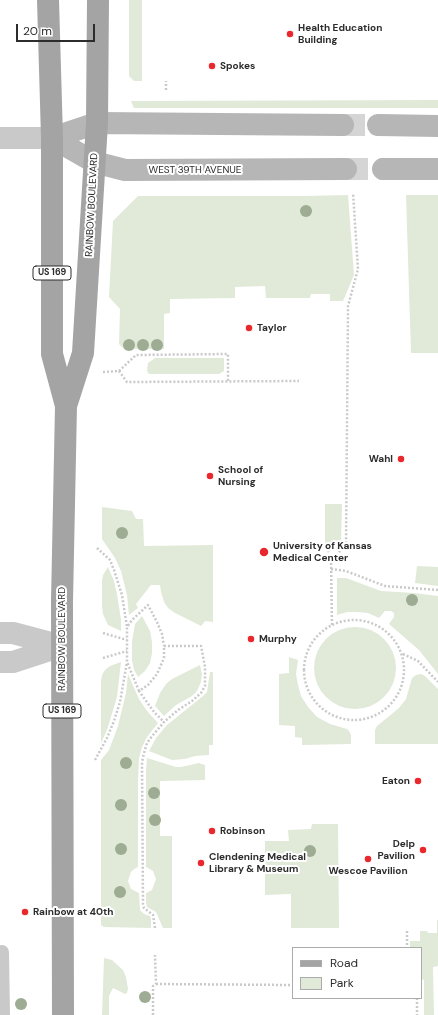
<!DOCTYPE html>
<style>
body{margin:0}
#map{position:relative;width:438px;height:1015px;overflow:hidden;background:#fff;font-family:"DM Sans",sans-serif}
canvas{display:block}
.legend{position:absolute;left:292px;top:947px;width:130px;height:52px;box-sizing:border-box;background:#fff;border:1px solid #ababab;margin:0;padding:5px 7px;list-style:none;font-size:12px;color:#2c2c2c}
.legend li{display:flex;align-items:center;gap:8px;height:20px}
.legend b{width:20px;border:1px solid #ababab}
.scale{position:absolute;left:16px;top:24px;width:79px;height:18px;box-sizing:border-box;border:2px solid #2c2c2c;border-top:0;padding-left:5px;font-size:12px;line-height:14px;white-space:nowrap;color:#2c2c2c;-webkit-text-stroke:3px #fff;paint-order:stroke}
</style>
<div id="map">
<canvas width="438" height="1015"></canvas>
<ul class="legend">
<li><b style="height:5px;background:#a4a4a4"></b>Road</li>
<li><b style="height:11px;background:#e1ead8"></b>Park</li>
</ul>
<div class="scale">20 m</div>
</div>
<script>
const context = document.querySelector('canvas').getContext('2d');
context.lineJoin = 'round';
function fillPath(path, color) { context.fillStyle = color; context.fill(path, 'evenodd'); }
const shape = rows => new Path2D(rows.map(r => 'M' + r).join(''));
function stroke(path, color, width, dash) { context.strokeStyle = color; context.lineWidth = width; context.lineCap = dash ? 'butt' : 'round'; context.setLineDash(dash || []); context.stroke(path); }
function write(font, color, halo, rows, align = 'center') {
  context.font = font + ' "DM Sans",sans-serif'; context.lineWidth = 4; context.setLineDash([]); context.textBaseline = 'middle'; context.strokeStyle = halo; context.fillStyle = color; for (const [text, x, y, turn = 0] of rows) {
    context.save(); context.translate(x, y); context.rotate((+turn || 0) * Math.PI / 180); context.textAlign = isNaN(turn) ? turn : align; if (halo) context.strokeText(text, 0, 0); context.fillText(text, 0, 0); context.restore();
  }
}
const green = shape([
 [129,0,142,0,142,81,134,81,129,76],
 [438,100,438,108,134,108,131,101],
 [348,195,354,275,343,301,330,301,330,294,311,294,310,298,266,298,265,286,235,287,235,298,170,299,170,313,164,314,164,349,124,349,119,344,120,309,109,297,113,221,138,196,305,196],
 [406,195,438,195,438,353,411,353],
 [155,358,224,358,224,371,219,374,149,374,147,371,148,363],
 [325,504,342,504,341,543,328,553,325,549],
 [102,507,132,511,136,519,143,519,144,546,213,545,213,622,205,621,201,626,175,613,168,608,164,602,161,592,160,585,151,585,136,604,138,608,129,615,127,595,121,571,115,558,102,539],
 [417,566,438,567,438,586,415,583],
 [108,567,114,581,117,594,121,620,121,631,108,625,103,614,102,606,102,581,103,575],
 [337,578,346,578,381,591,414,593,438,596,438,674,419,650,389,624,394,617,394,613,391,611,385,611,379,618,368,613,357,612,347,612,337,615],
 [142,616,150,631,152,642,152,653,150,663,145,671,138,677,134,670,132,660,132,641,135,624],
 '314 668a41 41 0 1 1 82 0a41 41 0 1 1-82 0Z',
 [289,657,298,660,296,674,298,685,301,696,308,707,317,717,330,724,347,729,349,731,351,735,351,744,302,745,302,738,295,737,295,726,279,725,279,674,289,673],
 [121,662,117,697,107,730,101,743,101,681,102,675,105,670,110,666],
 [200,665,202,674,201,682,197,691,192,696,176,705,164,716,155,706,160,693,166,684,172,679],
 [210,672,213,672,213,745,209,745,209,755,195,756,185,759,172,760,149,751,156,738,167,725,203,696,207,692],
 [128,674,139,699,147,711,158,723,147,737,142,747,139,758,138,781,138,867,134,869,131,872,128,881,131,889,139,893,140,910,144,914,150,916,151,919,151,928,104,927,101,925,101,760,109,750,118,726,126,693],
 [421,674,425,676,438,689,438,744,375,744,375,730,377,726,399,708,406,699,412,678,416,675],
 [147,758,176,767,181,767,199,763,205,765,205,780,160,781,160,836,172,836,172,928,163,928,156,912,147,907,146,903,146,893,152,890,156,879,153,871,146,867,146,770],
 [312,824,338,824,339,928,291,928,291,894,265,895,265,841,289,841,288,830,311,829],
 [437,920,438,920,438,966,433,967,434,1015,424,1015,424,980,421,979,421,948,410,948,410,941,420,941,420,931,427,931,428,933,437,933],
 [104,958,112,960,123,970,126,977,128,989,127,993,125,994,113,988,109,996,109,1015,102,1015]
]);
const secondaryTunnel = shape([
 [343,125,378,125],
 [346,169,383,169]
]);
const path = shape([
 [166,90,166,81],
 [119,371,136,355,228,354,228,381],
 [103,372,119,371,127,382,299,381],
 [97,548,110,560,114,570,122,595,127,627],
 [331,569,346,571,385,586,438,590],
 '304 670a50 50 0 1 1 100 0a50 50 0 1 1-100 0Z',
 [332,625,331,560,346,545,348,306,358,269,353,193],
 [103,633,127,640],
 [403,654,418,661,438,682],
 [103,658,127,651],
 [139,691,127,662,127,627,132,620,148,605,157,622,162,634,164,646],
 [95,760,107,738,114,721,120,702,127,662],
 [155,928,153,915,144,908,143,904,142,762,144,753,147,743,153,735,164,722,178,710,192,701,201,693,205,686,205,667,201,646,164,646,164,658,157,674,148,685,139,691,154,712,164,722],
 [407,931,407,948],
 [156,984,293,985],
 [417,998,417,1015],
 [153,1015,153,986,156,984,155,955]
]);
const service = shape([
 [2,952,3,1015]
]);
const minor = shape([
 [0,138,52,138],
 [0,633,13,633,62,646],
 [0,662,13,662,62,646]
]);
const secondary = shape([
 [378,125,438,126],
 [52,138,94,162,125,170,346,169],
 [52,138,97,123,343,125],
 [383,169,438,169]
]);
const primary = shape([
 [48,0,52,138,52,354,66,406,62,601,63,1015],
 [66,406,83,353,97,123,98,0]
]);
const trees = [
 [306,211],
 [129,345],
 [143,345],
 [157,345],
 [122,533],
 [412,600],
 [126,763],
 [154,793],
 [121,805],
 [155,820],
 [121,849],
 [310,851],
 [120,892],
 [145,997],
 [21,1004]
];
const markers = [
 [290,34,4,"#e9282e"],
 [212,66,4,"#e9282e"],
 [249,328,4,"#e9282e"],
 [401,459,4,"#e9282e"],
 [210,476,4,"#e9282e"],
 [264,552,5,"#e9282e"],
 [251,639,4,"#e9282e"],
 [418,781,4,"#e9282e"],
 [212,831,4,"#e9282e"],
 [423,850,4,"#e9282e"],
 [368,859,4,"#e9282e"],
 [201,863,4,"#e9282e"],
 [25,912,4,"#e9282e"]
];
const shields = [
 [52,273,38],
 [62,711,38]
];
const shieldNames = [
 ["US 169",52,273],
 ["US 169",62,711]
];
const poiNames = [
 ["Health Education",298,28],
 ["Building",298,40],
 ["Spokes",220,66],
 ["Taylor",257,328],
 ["Wahl",393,459,"right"],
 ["School of",218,470],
 ["Nursing",218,482],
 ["University of Kansas",273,546],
 ["Medical Center",273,558],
 ["Murphy",259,639],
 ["Eaton",410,781,"right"],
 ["Robinson",220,831],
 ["Delp",415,844,"right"],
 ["Pavilion",415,856,"right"],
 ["Clendening Medical",209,857],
 ["Library & Museum",209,869],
 ["Wescoe Pavilion",368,871,"center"],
 ["Rainbow at 40th",33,912]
];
const streetNames = [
 ["WEST 39TH AVENUE",195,170],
 ["RAINBOW BOULEVARD",92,205,-87],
 ["RAINBOW BOULEVARD",62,639,-90]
];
fillPath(green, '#e1ead8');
stroke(secondaryTunnel, '#d5d5d5', 22, [22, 11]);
stroke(path, '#c9c9c9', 2.5, [2, 2]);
stroke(service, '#c9c9c9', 14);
stroke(minor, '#c9c9c9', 22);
stroke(secondary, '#b6b6b6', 22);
stroke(primary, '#a4a4a4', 22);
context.fillStyle = '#9dac92';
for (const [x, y] of trees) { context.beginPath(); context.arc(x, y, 6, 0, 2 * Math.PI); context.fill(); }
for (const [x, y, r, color] of markers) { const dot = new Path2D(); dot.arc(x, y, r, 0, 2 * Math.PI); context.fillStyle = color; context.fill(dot); stroke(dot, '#fff', 1.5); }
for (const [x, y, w] of shields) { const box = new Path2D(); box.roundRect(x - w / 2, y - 7, w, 14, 3); context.fillStyle = '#fff'; context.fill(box); stroke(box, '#2c2c2c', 1); }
write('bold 9px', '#2c2c2c', null, shieldNames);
write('bold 10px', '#2c2c2c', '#fff', poiNames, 'left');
write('10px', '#2c2c2c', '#fff', streetNames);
</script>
